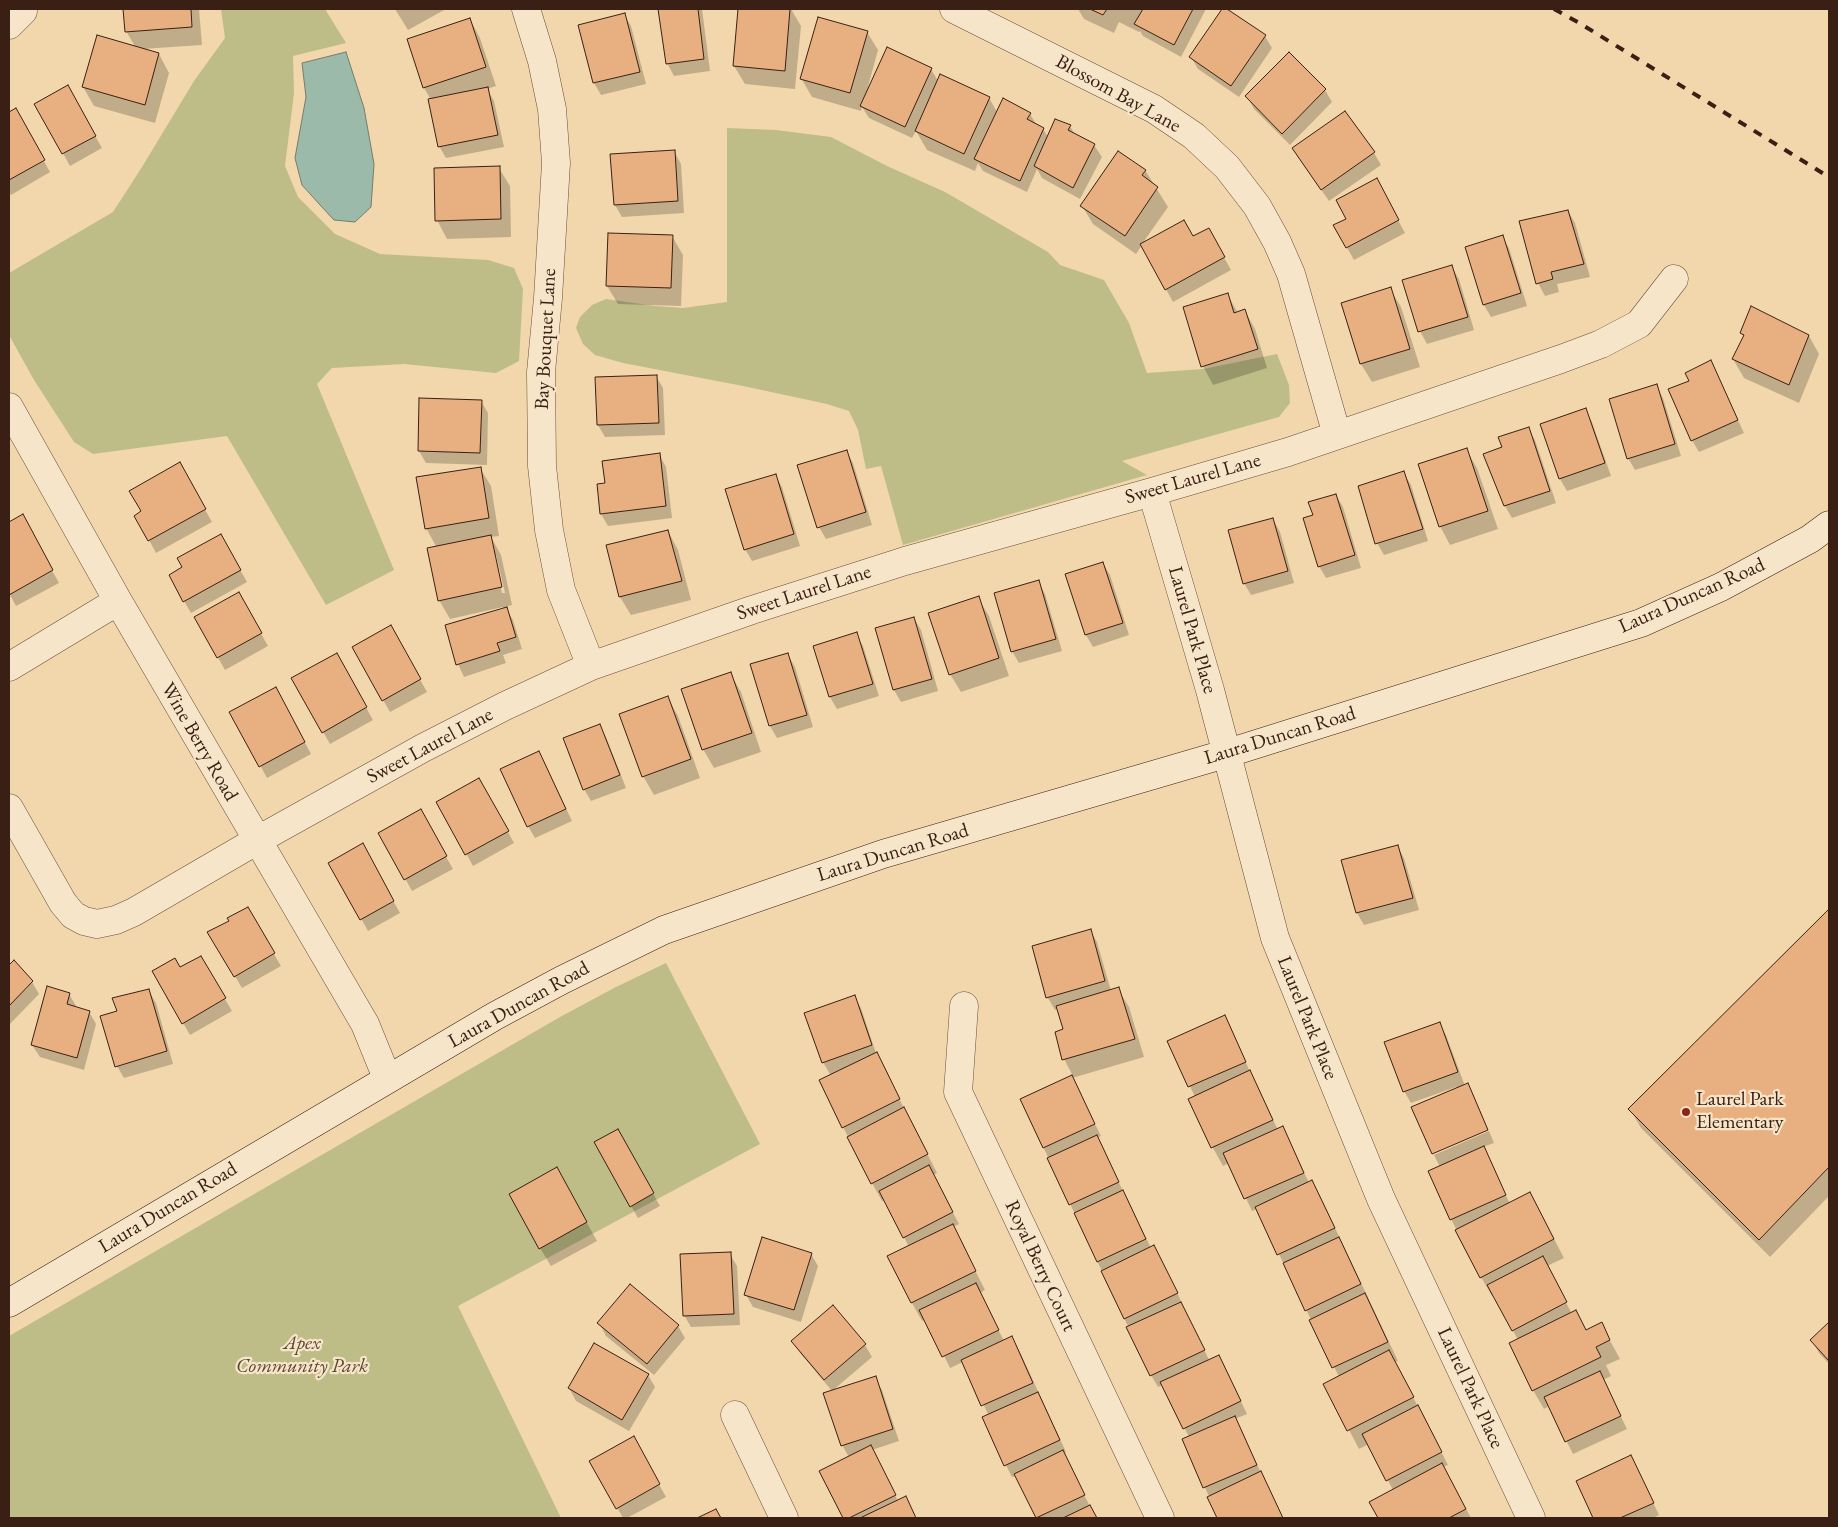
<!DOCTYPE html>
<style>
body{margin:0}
#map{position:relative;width:1838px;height:1527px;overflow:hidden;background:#f2d7ac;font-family:"EB Garamond",serif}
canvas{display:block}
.frame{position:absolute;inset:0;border:10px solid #3a2014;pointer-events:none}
</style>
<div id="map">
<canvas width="1838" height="1527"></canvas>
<div class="frame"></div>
</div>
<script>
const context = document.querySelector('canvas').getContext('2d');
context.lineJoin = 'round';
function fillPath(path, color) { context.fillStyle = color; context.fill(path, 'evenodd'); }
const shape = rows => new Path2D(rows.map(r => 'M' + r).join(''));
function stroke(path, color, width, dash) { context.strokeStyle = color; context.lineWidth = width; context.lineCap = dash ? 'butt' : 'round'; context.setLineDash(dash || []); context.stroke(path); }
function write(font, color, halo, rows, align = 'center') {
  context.font = font + ' "EB Garamond",serif'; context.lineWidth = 4.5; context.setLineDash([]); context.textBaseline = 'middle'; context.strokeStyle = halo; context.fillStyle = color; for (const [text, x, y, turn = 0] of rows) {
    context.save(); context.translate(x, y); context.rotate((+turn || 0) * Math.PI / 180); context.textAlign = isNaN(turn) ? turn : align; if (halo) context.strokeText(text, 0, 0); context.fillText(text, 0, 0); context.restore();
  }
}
const green = shape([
 [221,9,325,9,346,43,293,56,294,93,285,166,298,197,335,234,380,254,488,260,514,268,523,289,519,361,496,373,404,364,332,368,317,384,394,570,326,605,227,436,93,454,74,442,34,380,9,335,9,273,113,212,142,167,194,81,225,38],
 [727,128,776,130,831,137,887,166,945,192,1048,252,1060,265,1104,280,1129,323,1147,373,1203,369,1277,354,1289,385,1290,403,1279,417,1122,461,1147,475,903,545,881,466,866,469,858,430,849,411,827,404,743,386,623,363,595,355,583,344,576,328,580,317,592,305,606,299,655,306,683,308,727,302],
 [666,963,760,1144,458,1306,561,1518,9,1518,9,1336,560,1017,616,987]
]);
const water = shape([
 [346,52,364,108,374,164,371,207,355,222,334,220,321,206,302,185,295,158,306,97,302,63,346,52]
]);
const shadow = shape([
 [125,9,199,9,202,45,142,49,159,54,169,73,155,123,94,106,83,87,136,48,126,31],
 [395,9,446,9,408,30],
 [659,9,702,9,710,71,674,76,667,63],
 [739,9,791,9,801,26,795,89,745,84,734,66],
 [1078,9,1206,9,1181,57,1143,36,1140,31,1139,32,1119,22,1114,33,1084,19],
 [1224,9,1265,36,1272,48,1239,97,1198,69,1191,57],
 [624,14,631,26,646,84,601,95,594,83,580,26],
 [470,19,480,38,496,86,487,89,494,101,504,147,446,158,439,146,431,100,424,88,408,39],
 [867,32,878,50,866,94,931,69,938,81,989,98,997,112,1003,100,1030,114,1037,126,1043,129,1048,137,1070,126,1075,135,1094,145,1102,157,1080,199,1042,178,1037,169,1027,192,983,171,978,163,975,171,927,150,916,131,912,138,869,118,862,107,861,111,812,97,801,78],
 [1289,53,1325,90,1332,102,1290,145,1254,109,1247,96],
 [67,87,102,148,70,166,36,104],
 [15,109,50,172,11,195,9,192,9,113],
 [1293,149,1374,153,1381,165,1329,201],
 [674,151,681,164,684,213,622,217,615,205],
 [499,168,510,186,511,237,447,239,437,220],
 [1145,170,1168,207,1142,244,1193,238,1208,229,1231,270,1173,302,1142,245,1136,254,1093,224,1082,206],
 [1383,192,1405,233,1354,260,1335,226,1348,219],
 [1568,211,1575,223,1590,277,1557,284,1559,292,1545,296,1538,283],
 [672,236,683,255,681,306,618,304,607,286],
 [1502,236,1509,248,1527,306,1491,317,1484,305,1467,247],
 [1452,267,1459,279,1474,330,1427,344,1420,331],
 [1390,289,1401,307,1420,367,1372,382,1361,364,1342,304],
 [1227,294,1238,313,1245,311,1255,329,1267,368,1213,385,1203,366],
 [1742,333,1809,336,1819,354,1799,403,1744,378,1733,359,1744,338],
 [1711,362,1744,433,1699,452,1692,440,1690,381],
 [656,376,663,388,665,435,605,437,598,425],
 [1656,386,1663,398,1681,456,1635,470,1628,458],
 [481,401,488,413,487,465,426,463,419,451],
 [1585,409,1592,422,1611,476,1567,491,1560,479,1542,424],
 [1528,428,1535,440,1556,503,1512,518,1505,506,1503,448],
 [1466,449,1477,468,1498,529,1450,545,1440,526],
 [846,451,853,463,872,525,826,539,819,527],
 [659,454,666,467,672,518,608,526,601,514,607,484],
 [179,464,212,522,156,553,136,516,142,512],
 [480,468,491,486,499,536,491,537,501,555,512,605,505,607,513,620,522,649,503,655,506,663,464,677,458,664,503,609,503,607,450,619,439,600,437,548,426,528],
 [494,555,496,555,505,593,502,593],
 [1404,473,1411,485,1428,541,1384,555,1377,543],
 [775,475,782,487,800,546,752,561,745,549],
 [1336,495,1343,507,1361,568,1326,578,1319,566,1314,516],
 [22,516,59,583,16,606,9,593,9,523],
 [1273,519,1280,532,1294,583,1251,595,1244,583],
 [668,531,678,550,691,600,631,615,620,597,607,546],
 [221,536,247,582,191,613,184,601],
 [1103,563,1110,575,1129,635,1093,647,1086,635,1067,575],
 [1038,581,1045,594,1062,651,1019,663,1012,651],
 [239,594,268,646,225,670,196,618],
 [978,598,989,616,1009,676,961,692,950,674],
 [914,618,921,630,938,691,901,702,894,690,877,629],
 [391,627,427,692,390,712,353,648],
 [856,634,863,646,879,696,837,709,830,697,815,647],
 [337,655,373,720,330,744,293,679],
 [788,655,795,667,813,727,777,738,770,726,752,665],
 [730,673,741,692,761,752,714,768,703,749],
 [668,698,678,716,700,778,654,795,643,776],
 [282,700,311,754,267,778,231,712],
 [599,725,606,737,626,788,591,801,584,789],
 [545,764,572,821,535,838,528,826],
 [479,779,514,843,473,866,438,802],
 [420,811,453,869,412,891,380,833],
 [362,845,400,913,368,931,330,863],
 [1397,846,1404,858,1419,910,1364,925,1357,913,1343,861],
 [247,909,281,966,242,988,209,933,231,922],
 [1829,910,1829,1196,1770,1257,1641,1128,1630,1109],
 [1090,930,1097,942,1111,991,1118,989,1129,1007,1144,1057,1072,1078,1101,1136,1097,1138,1125,1195,1151,1248,1161,1259,1209,1360,1225,1368,1247,1414,1235,1419,1283,1518,1219,1518,1183,1440,1189,1437,1163,1385,1158,1387,1151,1375,1021,1100,1073,1076,1064,1059,1064,1030,1058,1009,1055,1010,1048,998],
 [200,957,232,1011,190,1035,154,972,180,969],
 [14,961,32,982,39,994,9,1025,9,967],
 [149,991,156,1003,173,1064,124,1078,117,1066,118,1012],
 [69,994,76,1006,76,1008,89,1012,96,1024,84,1070,40,1057,32,1045],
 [854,996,861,1008,876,1053,937,1173,933,1175,959,1224,953,1227,985,1290,980,1293,1004,1341,1012,1338,1019,1350,1066,1452,1063,1454,1096,1518,1037,1518,1016,1476,1012,1477,1006,1465,983,1418,989,1416,963,1362,950,1368,926,1319,922,1321,912,1303,909,1247,885,1200,882,1201,872,1183,843,1127,831,1076,823,1062],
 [1439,1023,1446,1035,1465,1086,1467,1085,1474,1097,1488,1129,1432,1153,1457,1089,1456,1087,1411,1103,1404,1091],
 [1231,1029,1251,1074,1278,1130,1283,1128,1309,1183,1312,1182,1319,1194,1398,1361,1395,1362,1448,1465,1443,1467,1471,1518,1380,1518,1371,1502,1393,1490,1369,1444,1359,1449,1325,1384,1339,1377,1257,1209,1252,1211,1229,1163,1223,1166,1213,1148,1190,1099,1195,1097,1169,1042],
 [618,1130,660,1206,638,1218,595,1142],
 [1489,1131,1494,1143,1483,1147,1510,1204,1540,1212,1564,1258,1547,1266,1572,1314,1587,1331,1601,1324,1620,1359,1606,1365,1611,1376,1603,1380,1627,1429,1573,1454,1549,1406,1544,1409,1533,1390,1511,1343,1518,1340,1494,1294,1492,1296,1481,1277,1451,1219,1440,1167,1434,1155],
 [567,1187,597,1241,551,1266,540,1248],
 [730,1254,737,1266,740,1325,691,1327,684,1315],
 [811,1254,818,1266,801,1322,753,1307,746,1295],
 [599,1323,678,1326,685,1338,654,1375,606,1336],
 [1829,1324,1829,1364,1819,1353,1812,1341],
 [793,1341,865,1345,872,1357,832,1391,800,1353],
 [648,1375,655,1387,629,1431,576,1401,569,1388],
 [875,1378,882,1390,899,1441,872,1450,898,1501,912,1510,916,1518,844,1518,821,1471,849,1457,842,1445],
 [633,1438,666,1497,627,1518,623,1518,591,1461],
 [1631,1457,1659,1515,1653,1518,1594,1518,1577,1481]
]);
const building = shape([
 [123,9,191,9,192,27,125,32,123,9],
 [658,9,698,9,704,59,666,64,658,9],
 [738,9,790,9,785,71,733,66,738,9],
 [1090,9,1107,9,1103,15,1090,9],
 [1143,9,1193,9,1174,45,1134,24,1143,9],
 [1222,9,1227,9,1266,35,1231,86,1189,57,1222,9],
 [625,13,640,72,593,83,578,25,625,13],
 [818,17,868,31,850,93,800,79,818,17],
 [470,18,486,67,423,88,407,39,470,18],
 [97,35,159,53,145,105,82,87,97,35],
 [887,47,932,68,905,127,860,106,887,47],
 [1289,52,1326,89,1282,134,1245,96,1289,52],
 [940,74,990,97,964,154,915,131,940,74],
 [68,85,96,136,62,154,34,104,68,85],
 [488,87,498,135,438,147,428,99,488,87],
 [1003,98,1031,113,1027,119,1044,128,1020,181,974,159,1003,98],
 [16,108,45,160,9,180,9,112,16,108],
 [1345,111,1375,152,1321,190,1292,148,1345,111],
 [1055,119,1071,125,1068,130,1095,144,1073,188,1034,166,1055,119],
 [675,150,678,201,614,205,610,154,675,150],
 [1118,151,1146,170,1142,175,1158,187,1125,236,1080,206,1118,151],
 [500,166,501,219,435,221,434,168,500,166],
 [1377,178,1399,220,1346,248,1333,225,1346,219,1336,200,1377,178],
 [1568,210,1584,264,1551,272,1553,279,1536,284,1519,221,1568,210],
 [1184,220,1193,236,1209,228,1225,257,1165,290,1140,244,1184,220],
 [608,233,673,235,671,288,606,286,608,233],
 [1503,235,1521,293,1483,305,1465,247,1503,235],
 [1452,265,1468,317,1418,332,1402,280,1452,265],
 [1391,287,1410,349,1360,364,1341,303,1391,287],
 [1228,293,1234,313,1245,309,1258,349,1201,367,1183,307,1228,293],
 [1751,306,1809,335,1789,385,1732,359,1744,335,1740,333,1751,306],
 [1711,360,1738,420,1691,441,1668,389,1689,381,1685,373,1711,360],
 [657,375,659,423,597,425,595,377,657,375],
 [1657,384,1675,444,1627,459,1609,399,1657,384],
 [419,398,482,400,480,453,418,451,419,398],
 [1586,408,1605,463,1559,479,1540,424,1586,408],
 [1529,427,1550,491,1504,506,1483,454,1502,447,1498,437,1529,427],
 [1467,448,1488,511,1439,527,1418,464,1467,448],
 [847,450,866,512,817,528,797,465,847,450],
 [660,453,666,506,600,514,597,484,605,483,602,461,660,453],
 [180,462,206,509,148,541,134,516,141,511,129,491,180,462],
 [481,467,489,518,425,529,416,477,481,467],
 [1404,471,1423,529,1375,544,1358,486,1404,471],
 [776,474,794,534,744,550,725,489,776,474],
 [1336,494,1355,555,1318,567,1303,518,1313,515,1308,502,1336,494],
 [23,514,53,570,9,595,9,522,23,514],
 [1273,518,1288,571,1243,584,1228,530,1273,518],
 [668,530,682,581,619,597,606,545,668,530],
 [221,534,241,570,183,602,169,575,182,567,177,558,221,534],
 [491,535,502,587,438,601,427,548,491,535],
 [1103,562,1123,623,1085,635,1065,574,1103,562],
 [1039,580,1056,639,1011,652,994,593,1039,580],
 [239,592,262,633,217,658,194,617,239,592],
 [979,596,999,658,949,675,928,613,979,596],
 [507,607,516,637,497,643,500,651,456,665,445,625,507,607],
 [914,617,932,679,893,690,875,628,914,617],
 [391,625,421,679,382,701,352,647,391,625],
 [857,632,873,684,829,697,813,646,857,632],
 [337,653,367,707,322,733,291,678,337,653],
 [788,653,807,715,769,726,750,664,788,653],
 [731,672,752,733,702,750,681,689,731,672],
 [276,687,305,742,259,767,229,712,276,687],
 [668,696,691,759,642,777,619,714,668,696],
 [600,724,620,775,583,790,563,738,600,724],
 [539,751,566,809,527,827,500,769,539,751],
 [479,778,509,831,465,855,436,802,479,778],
 [421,809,447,856,404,880,378,833,421,809],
 [363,843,394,901,360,920,328,863,363,843],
 [1398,845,1413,898,1356,913,1341,860,1398,845],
 [248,907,275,953,234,977,207,932,229,921,227,918,248,907],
 [1829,909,1829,1167,1759,1240,1628,1109,1829,909],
 [1091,929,1105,981,1046,998,1032,946,1091,929],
 [201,956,226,998,182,1024,152,971,175,958,180,967,201,956],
 [14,960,33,981,9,1006,9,965,14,960],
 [47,986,70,993,67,1004,90,1011,77,1058,31,1045,47,986],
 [1119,987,1135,1039,1062,1060,1055,1032,1063,1029,1056,1006,1119,987],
 [149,989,167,1051,115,1067,100,1016,117,1011,112,998,149,989],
 [855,995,872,1045,822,1063,804,1013,855,995],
 [1225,1015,1246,1062,1188,1087,1167,1041,1225,1015],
 [1440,1022,1458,1072,1403,1092,1384,1042,1440,1022],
 [877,1052,900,1099,842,1128,819,1080,877,1052],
 [1250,1070,1273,1120,1211,1148,1188,1099,1250,1070],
 [1072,1075,1095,1124,1043,1148,1020,1099,1072,1075],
 [1468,1083,1488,1130,1432,1154,1411,1107,1468,1083],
 [904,1107,928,1154,871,1184,847,1137,904,1107],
 [1283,1126,1304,1173,1244,1199,1223,1153,1283,1126],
 [618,1129,654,1193,630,1207,594,1142,618,1129],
 [1097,1135,1119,1182,1069,1205,1047,1158,1097,1135],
 [1484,1146,1506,1195,1450,1220,1428,1171,1484,1146],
 [929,1165,953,1212,903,1238,879,1191,929,1165],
 [557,1167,587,1222,539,1249,509,1194,557,1167],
 [1312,1180,1335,1228,1277,1255,1255,1207,1312,1180],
 [1123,1190,1146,1239,1097,1262,1074,1213,1123,1190],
 [1530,1192,1554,1239,1480,1278,1455,1230,1530,1192],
 [953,1224,976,1271,911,1303,887,1256,953,1224],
 [762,1237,812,1253,794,1310,744,1295,762,1237],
 [1339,1237,1361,1284,1305,1311,1283,1263,1339,1237],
 [1154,1245,1178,1293,1124,1319,1101,1271,1154,1245],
 [731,1252,734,1314,683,1316,680,1254,731,1252],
 [1543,1256,1567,1302,1512,1331,1487,1285,1543,1256],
 [976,1283,999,1330,942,1357,919,1310,976,1283],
 [630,1284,679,1325,647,1364,597,1323,630,1284],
 [1365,1293,1388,1342,1332,1368,1309,1320,1365,1293],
 [1181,1302,1205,1350,1150,1376,1126,1327,1181,1302],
 [833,1305,866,1344,824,1380,791,1341,833,1305],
 [1576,1310,1586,1330,1602,1322,1610,1340,1596,1347,1601,1357,1532,1391,1509,1343,1576,1310],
 [1829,1322,1829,1361,1810,1340,1829,1322],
 [1012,1336,1033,1383,981,1406,961,1360,1012,1336],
 [594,1343,649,1374,622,1420,568,1388,594,1343],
 [1389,1350,1414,1397,1347,1431,1323,1384,1389,1350],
 [1219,1355,1241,1401,1183,1429,1160,1382,1219,1355],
 [1600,1371,1621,1416,1565,1442,1544,1397,1600,1371],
 [876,1376,893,1429,841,1446,823,1393,876,1376],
 [1038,1392,1060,1440,1004,1466,982,1417,1038,1392],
 [1418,1405,1442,1452,1386,1481,1362,1434,1418,1405],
 [1235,1416,1257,1465,1203,1488,1182,1439,1235,1416],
 [634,1436,660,1484,616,1509,589,1461,634,1436],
 [871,1445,896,1495,849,1518,843,1518,819,1471,871,1445],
 [1063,1450,1085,1495,1036,1518,1014,1474,1063,1450],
 [1631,1455,1654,1503,1620,1518,1593,1518,1576,1481,1631,1455],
 [1442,1463,1466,1509,1449,1518,1378,1518,1369,1502,1442,1463],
 [1261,1471,1283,1518,1217,1518,1207,1497,1261,1471],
 [906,1496,916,1518,860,1518,906,1496],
 [1090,1505,1097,1518,1063,1518,1090,1505],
 [716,1509,721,1518,697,1518,716,1509]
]);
const street = shape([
 [526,9,542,61,552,109,556,163,548,298,541,372,542,466,549,530,561,590,591,666],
 [954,9,1154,109,1194,136,1227,167,1257,206,1277,242,1291,274,1337,435],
 [9,25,23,11],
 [9,407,118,601,365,1024,387,1078],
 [1152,492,1210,690,1275,938,1381,1199,1531,1518],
 [9,667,118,601],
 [9,808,63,903,73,915,84,921,97,924,116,920,134,912,256,841,423,748,505,706,591,666,752,610,905,561,1152,492,1288,452,1561,359,1601,344,1639,324,1674,279],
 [964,1006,958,1092,1160,1518],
 [735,1415,784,1518]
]);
const secondary = shape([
 [9,1303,495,1016,562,980,664,930,883,854,1225,754,1641,623,1721,587,1810,539,1829,525]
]);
const rail = shape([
 [1554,9,1581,24,1829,177]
]);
const markers = [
 [1686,1112,5,"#8f2418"]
];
const streetNames = [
 ["Blossom Bay Lane",1118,94,29],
 ["Bay Bouquet Lane",546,339,-87],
 ["Sweet Laurel Lane",1193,479,-16],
 ["Sweet Laurel Lane",804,593,-18],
 ["Laura Duncan Road",1692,596,-24],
 ["Laurel Park Place",1192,630,74],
 ["Laura Duncan Road",1280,736,-17],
 ["Wine Berry Road",199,742,60],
 ["Sweet Laurel Lane",430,746,-28],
 ["Laura Duncan Road",893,853,-17],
 ["Laura Duncan Road",519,1005,-29],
 ["Laurel Park Place",1307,1018,68],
 ["Laura Duncan Road",168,1208,-31],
 ["Royal Berry Court",1040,1266,65],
 ["Laurel Park Place",1470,1388,65]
];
const poiNames = [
 ["Laurel Park",1696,1100],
 ["Elementary",1696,1123]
];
const parkNames = [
 ["Apex",302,1344],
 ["Community Park",302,1367]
];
fillPath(green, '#bebd87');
fillPath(water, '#9bbaa9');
stroke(water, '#747c6d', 1);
fillPath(shadow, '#0003');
fillPath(building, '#e8af81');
stroke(building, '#3a2014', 1);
stroke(street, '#684e3a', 29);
stroke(secondary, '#3a2014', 29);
stroke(street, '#f7e5c9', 28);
stroke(secondary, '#f7e5c9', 28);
stroke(rail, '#3a2014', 4, [9, 9]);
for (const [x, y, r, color] of markers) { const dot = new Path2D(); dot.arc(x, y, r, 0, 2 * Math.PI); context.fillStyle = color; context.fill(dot); stroke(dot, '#f7e5c9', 2); }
write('20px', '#3a2014', '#f7e5c9', streetNames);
write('20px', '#3a2014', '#f7e5c9', poiNames, 'left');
write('italic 20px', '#5b4731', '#f7e5c9', parkNames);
</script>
